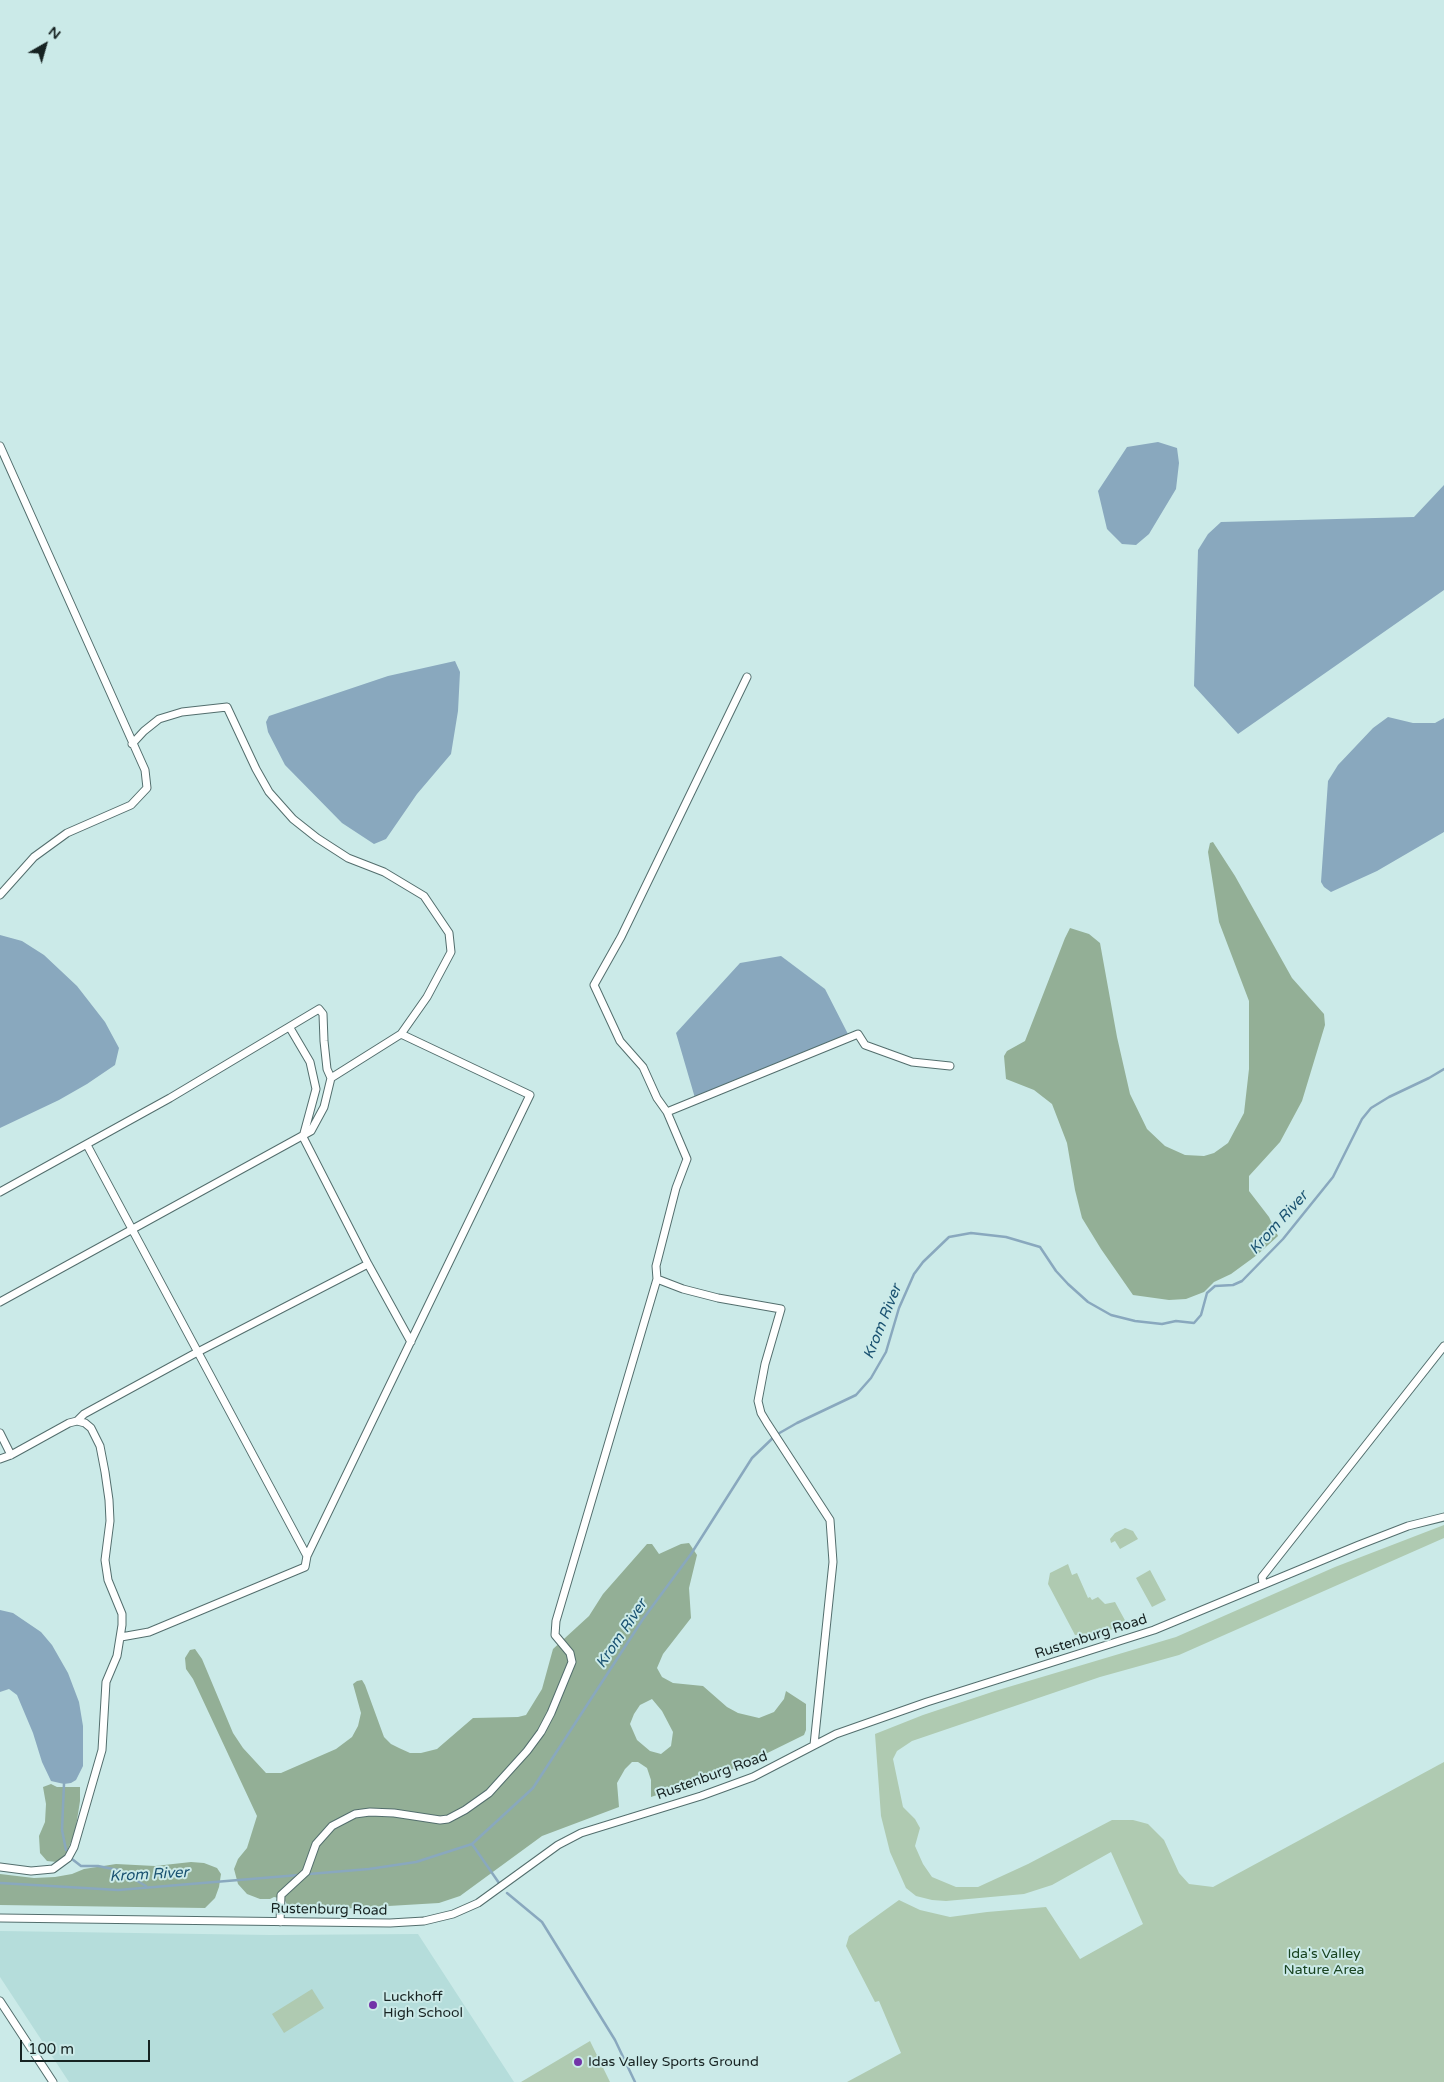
<!DOCTYPE html>
<style>
body{margin:0}
#map{position:relative;width:1444px;height:2082px;overflow:hidden;background:#cbeae8;font-family:"Varela Round",sans-serif}
canvas{display:block}
.north{position:absolute;left:20px;top:20px;width:50px;height:50px;-webkit-text-stroke:4px #cbeae8;paint-order:stroke;rotate:38deg;font-size:14px;font-weight:700;line-height:20px;text-align:center;color:#172322}
.north::after{content:'';display:block;margin:auto;width:18px;height:22px;background:#172322;clip-path:polygon(50% 0,100% 100%,50% 72%,0 100%)}
.scale{position:absolute;left:20px;top:2040px;width:130px;height:22px;box-sizing:border-box;border:2px solid #172322;border-top:0;padding-left:6px;font-size:15px;line-height:18px;white-space:nowrap;color:#172322;-webkit-text-stroke:4px #cbeae8;paint-order:stroke}
</style>
<div id="map">
<canvas width="1444" height="2082"></canvas>
<div class="north">N</div>
<div class="scale">100 m</div>
</div>
<script>
const context = document.querySelector('canvas').getContext('2d');
context.lineJoin = 'round';
function fillPath(path, color) { context.fillStyle = color; context.fill(path, 'evenodd'); }
const shape = rows => new Path2D(rows.map(r => 'M' + r).join(''));
function stroke(path, color, width, dash) { context.strokeStyle = color; context.lineWidth = width; context.lineCap = dash ? 'butt' : 'round'; context.setLineDash(dash || []); context.stroke(path); }
function write(font, color, halo, rows, align = 'center') {
  context.font = font + ' "Varela Round",sans-serif'; context.lineWidth = 4; context.setLineDash([]); context.textBaseline = 'middle'; context.strokeStyle = halo; context.fillStyle = color; for (const [text, x, y, turn = 0] of rows) {
    context.save(); context.translate(x, y); context.rotate((+turn || 0) * Math.PI / 180); context.textAlign = isNaN(turn) ? turn : align; if (halo) context.strokeText(text, 0, 0); context.fillText(text, 0, 0); context.restore();
  }
}
const built = shape([
 [0,1931,270,1935,418,1934,514,2082,69,2082,0,1977]
]);
const green = shape([
 [1444,1525,1444,1538,1179,1655,1100,1677,912,1741,897,1751,893,1759,903,1807,915,1819,920,1828,915,1846,923,1864,932,1877,956,1887,978,1887,1028,1864,1112,1820,1133,1820,1148,1824,1164,1840,1179,1873,1189,1884,1213,1887,1444,1762,1444,2082,847,2082,901,2053,879,2001,875,2002,846,1946,849,1936,899,1900,920,1910,950,1917,987,1912,1046,1907,1080,1959,1143,1924,1111,1852,1052,1885,1024,1894,946,1901,932,1900,916,1896,906,1888,890,1852,881,1816,875,1734,923,1715,995,1691,1176,1637,1335,1567],
 [1125,1528,1133,1531,1138,1539,1120,1549,1115,1541,1111,1543,1110,1539,1115,1533],
 [1068,1564,1072,1575,1077,1573,1088,1598,1090,1597,1092,1600,1098,1597,1105,1604,1115,1602,1127,1624,1083,1639,1082,1634,1075,1635,1048,1584,1050,1573],
 [1150,1570,1166,1600,1152,1607,1136,1578],
 [312,1989,324,2008,284,2033,272,2014],
 [590,2041,610,2082,521,2082]
]);
const forest = shape([
 [1213,842,1235,876,1292,978,1324,1014,1325,1025,1302,1101,1280,1142,1249,1176,1249,1191,1269,1217,1278,1236,1257,1255,1231,1274,1214,1282,1204,1292,1186,1299,1169,1300,1133,1295,1101,1249,1082,1218,1075,1190,1067,1143,1052,1104,1034,1090,1006,1079,1004,1056,1007,1051,1025,1041,1065,938,1070,928,1089,934,1100,943,1117,1037,1130,1094,1147,1129,1165,1146,1185,1155,1204,1156,1214,1153,1228,1143,1244,1113,1249,1069,1249,1001,1219,922,1208,852,1210,843],
 [689,1543,697,1555,689,1588,691,1618,663,1654,657,1668,662,1677,673,1683,703,1686,727,1707,738,1713,759,1718,774,1712,784,1699,786,1691,806,1704,806,1730,804,1735,739,1767,651,1797,651,1780,647,1768,638,1762,632,1762,625,1769,617,1783,619,1807,542,1836,460,1896,439,1903,338,1909,289,1908,284,1899,274,1897,270,1899,260,1899,247,1894,238,1884,234,1869,238,1859,247,1848,257,1816,193,1679,186,1669,185,1658,190,1650,195,1649,202,1659,233,1733,243,1748,266,1773,281,1773,336,1749,352,1737,358,1726,361,1713,353,1684,357,1681,362,1680,365,1685,384,1737,391,1744,399,1748,410,1753,421,1753,437,1749,473,1718,518,1717,526,1715,542,1689,553,1649,589,1616,603,1594,647,1544,652,1544,659,1554,681,1544],
 [652,1699,662,1711,673,1732,671,1746,661,1754,650,1751,637,1740,630,1724,634,1714,640,1705],
 [51,1784,57,1787,80,1787,80,1801,75,1833,64,1858,57,1862,47,1861,40,1853,39,1836,45,1822,46,1804,43,1787],
 [191,1862,204,1863,217,1868,221,1874,219,1887,215,1898,205,1908,0,1905,0,1874,34,1878,55,1877,72,1874,84,1869,116,1864,155,1866]
]);
const water = shape([
 [1158,442,1177,448,1179,463,1176,489,1149,534,1136,545,1122,544,1107,529,1098,491,1127,447],
 [1444,485,1444,590,1238,734,1194,686,1198,550,1208,534,1221,522,1414,517],
 [455,661,460,672,458,711,451,754,417,794,386,839,374,844,342,823,285,765,268,732,266,722,269,716,388,676],
 [1388,717,1413,723,1435,723,1444,718,1444,832,1377,871,1331,892,1324,887,1321,882,1328,781,1338,765,1373,728],
 [0,935,22,941,44,955,77,986,105,1022,119,1048,115,1065,87,1084,59,1100,0,1128],
 [781,956,825,989,848,1034,695,1098,676,1033,740,963],
 [0,1610,13,1613,41,1632,52,1645,68,1673,79,1702,83,1726,83,1766,76,1780,71,1783,64,1784,51,1781,42,1762,33,1733,17,1695,9,1689,0,1692]
]);
const stream = shape([
 [64,1784,62,1830,66,1850],
 [472,1844,499,1883],
 [72,1859,81,1866,98,1866,118,1870,146,1886],
 [309,1874,369,1869,416,1862,472,1844,533,1788,643,1619,691,1554,752,1458,776,1435,797,1423,856,1395,871,1378,886,1352,899,1308,914,1274,923,1262,949,1237,971,1233,1006,1237,1040,1247,1056,1271,1068,1284,1088,1302,1111,1315,1135,1321,1162,1324,1176,1321,1194,1323,1201,1315,1207,1293,1215,1286,1233,1285,1242,1281,1283,1239,1333,1177,1362,1119,1371,1108,1389,1097,1429,1078,1444,1069],
 [0,1883,118,1890,299,1875],
 [507,1893,542,1922,615,2040,635,2082]
]);
const street = shape([
 [0,446,145,770,147,788,131,805,67,833,34,857,0,895],
 [747,677,621,937,594,985,620,1041,643,1067,657,1098,667,1112,858,1034,865,1045,912,1062,950,1066],
 [331,1078,401,1034],
 [667,1112,687,1159,676,1188,656,1266,657,1279,683,1289,718,1298,781,1309,765,1364,758,1401,761,1413,767,1423,830,1520,833,1562,814,1745],
 [87,1145,307,1556],
 [0,1192,170,1098,319,1009,323,1014,324,1041,327,1069,331,1078,324,1107,311,1131,0,1302],
 [368,1264,411,1342],
 [77,1421,84,1414,192,1355,368,1264,303,1137,316,1089,310,1062,290,1028],
 [0,1433,11,1455,69,1423,77,1421,85,1423,91,1428,100,1446,105,1472,109,1500,110,1521,105,1560,108,1580,122,1614,122,1625,117,1656,106,1682,102,1750,74,1847,68,1858,53,1869,31,1871,0,1867],
 [0,1459,11,1455],
 [1263,1584,1262,1577,1444,1346],
 [121,1637,149,1632,305,1567,307,1556,530,1095,401,1034,427,997,451,952,449,933,424,896,384,872,348,858,317,838,293,819,269,792,256,769,227,707,182,712,159,719,144,731,132,744],
 [0,1918,390,1923,424,1921,453,1914,478,1903,558,1845,581,1833,701,1796,753,1777,836,1734,927,1702,1154,1630,1359,1545,1408,1526,1444,1517],
 [280,1922,281,1895,306,1872,316,1844,332,1826,355,1814,370,1812,394,1813,440,1820,448,1819,465,1810,489,1793,527,1751,541,1732,551,1713,572,1662,570,1653,555,1635,556,1621,657,1279],
 [0,2001,53,2082]
]);
const markers = [
 [373,2005,5,"#7233a8"],
 [578,2062,5,"#7233a8"]
];
const streetNames = [
 ["Rustenburg Road",1091,1637,-18],
 ["Rustenburg Road",712,1776,-20],
 ["Rustenburg Road",329,1910,1]
];
const parkNames = [
 ["Ida's Valley",1324,1954],
 ["Nature Area",1324,1970]
];
const poiNames = [
 ["Luckhoff",383,1997],
 ["High School",383,2013],
 ["Idas Valley Sports Ground",588,2062]
];
const waterNames = [
 ["Krom River",1279,1223,-48],
 ["Krom River",883,1322,-68],
 ["Krom River",622,1634,-56],
 ["Krom River",149,1875,-3]
];
fillPath(built, '#b5dddb');
fillPath(green, '#afcab1');
fillPath(forest, '#93af96');
fillPath(water, '#89a8be');
stroke(stream, '#89a8be', 2.5);
stroke(street, '#536e6d', 9);
stroke(street, '#fff', 7);
for (const [x, y, r, color] of markers) { const dot = new Path2D(); dot.arc(x, y, r, 0, 2 * Math.PI); context.fillStyle = color; context.fill(dot); stroke(dot, '#cbeae8', 2); }
write('14px', '#172322', '#cbeae8', streetNames);
write('14px', '#184320', '#cbeae8', parkNames);
write('14px', '#172322', '#cbeae8', poiNames, 'left');
write('italic 15px', '#1a5271', '#cbeae8', waterNames);
</script>
